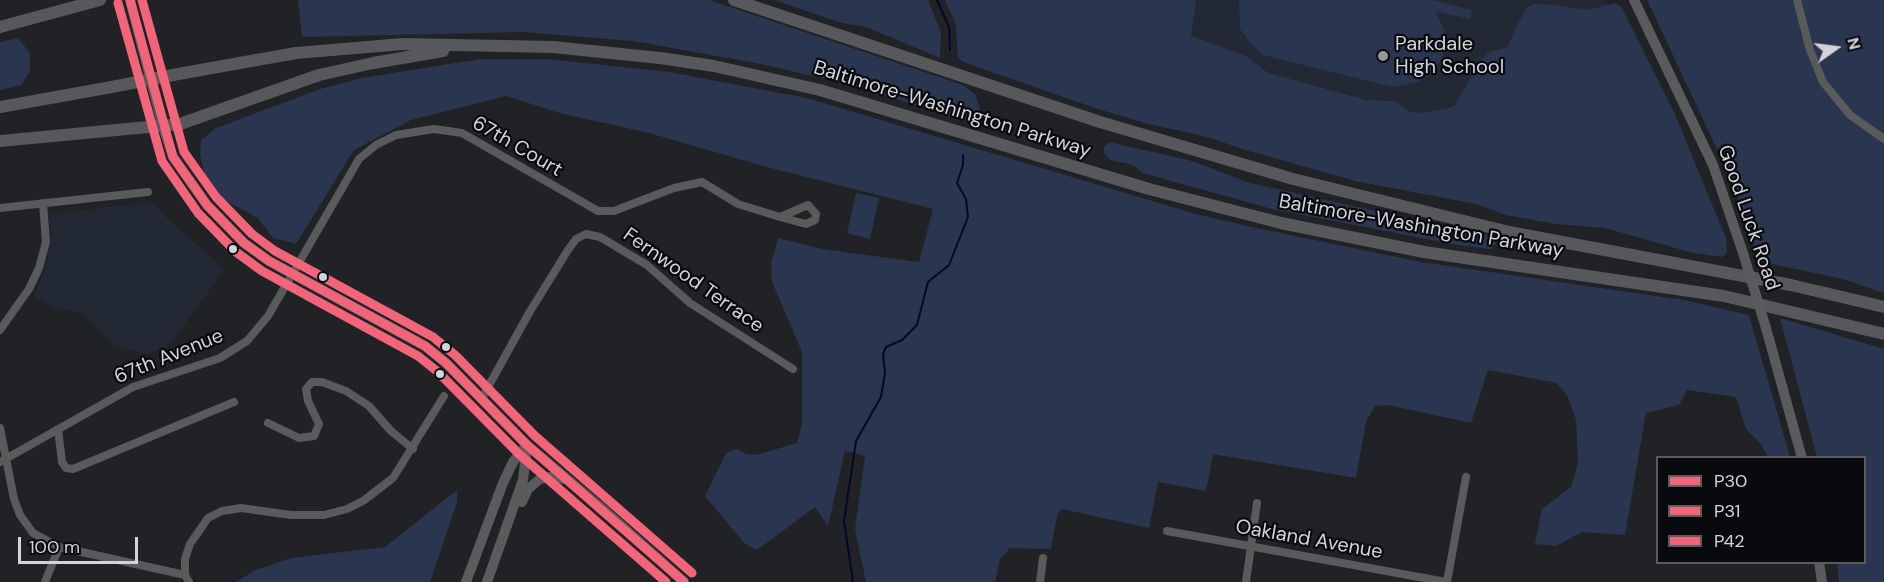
<!DOCTYPE html>
<style>
body{margin:0}
#map{position:relative;width:1884px;height:582px;overflow:hidden;background:#202225;font-family:"DM Sans",sans-serif}
canvas{display:block}
.legend{position:absolute;left:1656px;top:456px;width:210px;height:108px;box-sizing:border-box;background:#090a0d;border:2px solid #595b5f;margin:0;padding:8px 10px;list-style:none;font-size:18px;color:#d2d4d9}
.legend li{display:flex;align-items:center;gap:12px;height:30px}
.legend b{width:30px;border:2px solid #595b5f}
.north{position:absolute;left:1806px;top:18px;width:60px;height:60px;-webkit-text-stroke:4px #090a0d;paint-order:stroke;rotate:76deg;font-size:16px;font-weight:700;line-height:24px;text-align:center;color:#d2d4d9}
.north::after{content:'';display:block;margin:auto;width:21px;height:27px;background:#d2d4d9;clip-path:polygon(50% 0,100% 100%,50% 72%,0 100%)}
.scale{position:absolute;left:18px;top:537px;width:120px;height:27px;box-sizing:border-box;border:3px solid #d2d4d9;border-top:0;padding-left:8px;font-size:18px;line-height:21px;white-space:nowrap;color:#d2d4d9;-webkit-text-stroke:4px #090a0d;paint-order:stroke}
</style>
<div id="map">
<canvas width="1884" height="582"></canvas>
<ul class="legend">
<li><b style="height:8px;background:#f1647a"></b>P30</li>
<li><b style="height:8px;background:#f1647a"></b>P31</li>
<li><b style="height:8px;background:#f1647a"></b>P42</li>
</ul>
<div class="north">N</div>
<div class="scale">100 m</div>
</div>
<script>
const context = document.querySelector('canvas').getContext('2d');
context.lineJoin = 'round';
function fillPath(path, color) { context.fillStyle = color; context.fill(path, 'evenodd'); }
const shape = rows => new Path2D(rows.map(r => 'M' + r).join(''));
function stroke(path, color, width, dash) { context.strokeStyle = color; context.lineWidth = width; context.lineCap = dash ? 'butt' : 'round'; context.setLineDash(dash || []); context.stroke(path); }
function write(font, color, halo, rows, align = 'center') {
  context.font = font + ' "DM Sans",sans-serif'; context.lineWidth = 4.5; context.setLineDash([]); context.textBaseline = 'middle'; context.strokeStyle = halo; context.fillStyle = color; for (const [text, x, y, turn = 0] of rows) {
    context.save(); context.translate(x, y); context.rotate((+turn || 0) * Math.PI / 180); context.textAlign = isNaN(turn) ? turn : align; if (halo) context.strokeText(text, 0, 0); context.fillText(text, 0, 0); context.restore();
  }
}
const built = shape([
 [1041,0,1606,0,1620,39,1473,133,1036,21],
 [153,202,166,218,225,269,172,342,148,354,115,346,82,313,54,308,34,296,46,267,51,236,49,214]
]);
const green = shape([
 [298,0,709,0,963,85,975,94,980,109,972,123,847,84,761,64,633,41,523,32,302,37],
 [774,0,928,0,941,32,940,58,866,27,842,23],
 [945,0,1196,0,1191,36,1246,56,1268,73,1366,100,1394,101,1411,112,1423,113,1450,108,1456,104,1480,61,1489,52,1507,48,1518,23,1527,8,1533,4,1556,5,1586,10,1616,3,1622,8,1674,112,1726,238,1727,252,1722,257,1693,253,1605,228,1556,224,1506,215,1476,204,1355,181,1242,149,1211,138,1145,123,1095,108,963,62,958,58,956,25],
 [1239,0,1431,0,1472,10,1470,19,1435,11,1445,32,1444,52,1440,62,1419,82,1393,87,1263,55,1251,44,1240,29],
 [1647,0,1884,0,1884,293,1843,279,1758,261,1744,213,1724,164],
 [18,38,30,53,30,72,21,85,0,90,0,42],
 [480,59,547,59,669,72,807,98,1196,214,1247,226,1421,262,1684,300,1749,315,1790,457,1768,457,1761,444,1746,429,1736,397,1687,390,1679,405,1646,413,1625,535,1582,532,1556,546,1535,544,1542,509,1571,487,1578,462,1576,420,1568,397,1557,383,1488,370,1471,423,1388,405,1375,406,1366,422,1356,478,1213,454,1206,491,1158,482,1149,528,1062,509,1057,516,1051,549,1010,548,1000,559,995,582,866,582,855,529,865,456,845,451,828,526,815,507,757,550,745,544,705,496,726,453,737,449,746,454,756,455,797,443,802,424,802,352,772,282,771,263,778,238,822,249,919,262,933,209,767,167,649,133,563,114,506,96,411,120,354,150,296,244,273,238,258,218,222,199,207,186,200,155,201,140,216,128,320,89,362,78],
 [1109,142,1192,161,1250,183,1489,236,1494,238,1496,243,1491,249,1458,245,1272,209,1143,173,1133,165,1110,160,1104,153,1104,147],
 [856,193,879,198,870,239,847,233],
 [1780,318,1884,349,1884,582,1839,582,1837,563,1864,562,1864,458,1817,457],
 [457,490,457,502,430,582,235,582,256,570,291,558,385,547]
]);
const stream = shape([
 [937,0,949,27,950,50],
 [853,582,844,521,856,441,881,397,885,373,883,354,886,347,902,340,917,325,928,282,949,265,968,217,966,199,957,183,963,165,963,155]
]);
const minor = shape([
 [1797,0,1810,50,1823,82,1850,115,1884,139],
 [0,208,148,192],
 [0,330,29,289,39,268,46,242,43,203],
 [482,398,529,313,568,250,576,239,586,234,600,237,647,265,690,303,793,369],
 [268,423,299,438,314,436,319,424,308,401,306,389,312,382,322,382,346,391,369,406,391,431,413,449],
 [0,428,14,499,20,515,33,533,59,547,185,575],
 [58,429,62,462,66,468,73,469,234,402],
 [0,462,133,387,220,358,247,341,268,316,359,159,376,145,396,135,434,129,462,133,598,211,614,211,674,188,702,182,738,204,767,213,780,217,808,205,816,214,815,220,806,224,780,217],
 [1167,531,1446,582],
 [45,582,59,547],
 [189,582,185,575,185,559,190,544,208,518,222,511,241,508,291,515,324,515,347,509,363,501,393,478,444,396],
 [1040,582,1043,558],
 [1246,582,1257,503],
 [1447,582,1466,477]
]);
const major = shape([
 [130,0,163,127,173,157,207,205,244,243,269,261,425,346,446,363,527,445,604,510,684,582],
 [1634,0,1713,165,1743,253],
 [1766,328,1802,458],
 [522,502,528,489,540,479,551,477,565,479],
 [1819,562,1822,582],
 [466,582,503,483,513,462,527,445],
 [487,582,523,480,527,446]
]);
const highway = shape([
 [734,0,1100,122,1293,179,1509,232,1791,285,1884,307],
 [0,27,100,0],
 [178,74,296,53,403,44,553,47,660,58,714,66,820,90,1149,189,1281,223,1424,252,1724,296,1884,334],
 [0,107,117,86],
 [0,141,180,124,319,75,373,63,443,51]
]);
const majorBridge = shape([
 [1743,253,1766,328]
]);
const highwayBridge = shape([
 [117,86,178,74]
]);
const bus1 = shape([
 [130,0,173,157,207,205,244,243,269,261,425,346,446,363,527,445,684,582]
]);
const bus2 = shape([
 [118,3,162,161,198,213,236,252,262,271,418,356,438,372,519,454,666,582]
]);
const bus3 = shape([
 [142,0,184,152,216,197,252,234,275,251,433,337,455,355,535,436,692,573]
]);
const markers = [
 [1383,56,6,"#94969a"],
 [233,249,5,"#d2d4d9"],
 [323,277,5,"#d2d4d9"],
 [446,347,5,"#d2d4d9"],
 [440,374,5,"#d2d4d9"]
];
const poiNames = [
 ["Parkdale",1395,45],
 ["High School",1395,68]
];
const streetNames = [
 ["Baltimore-Washington Parkway",952,110,17],
 ["67th Court",517,147,30],
 ["Good Luck Road",1748,218,71],
 ["Baltimore-Washington Parkway",1421,227,10],
 ["Fernwood Terrace",693,281,35],
 ["67th Avenue",169,357,-22],
 ["Oakland Avenue",1309,540,10]
];
fillPath(built, '#232934');
fillPath(green, '#2a364f');
stroke(stream, '#04072c', 2);
stroke(minor, '#595a5b', 8);
stroke(major, '#5a5b5c', 10);
stroke(highway, '#56585b', 12);
stroke(majorBridge, '#5a5b5c', 10);
stroke(highwayBridge, '#56585b', 12);
stroke(bus1, '#f1647a', 9);
stroke(bus2, '#f1647a', 9);
stroke(bus3, '#f1647a', 9);
for (const [x, y, r, color] of markers) { const dot = new Path2D(); dot.arc(x, y, r, 0, 2 * Math.PI); context.fillStyle = color; context.fill(dot); stroke(dot, '#090a0d', 2); }
write('20px', '#d2d4d9', '#090a0d', poiNames, 'left');
write('20px', '#d2d4d9', '#090a0d', streetNames);
</script>
